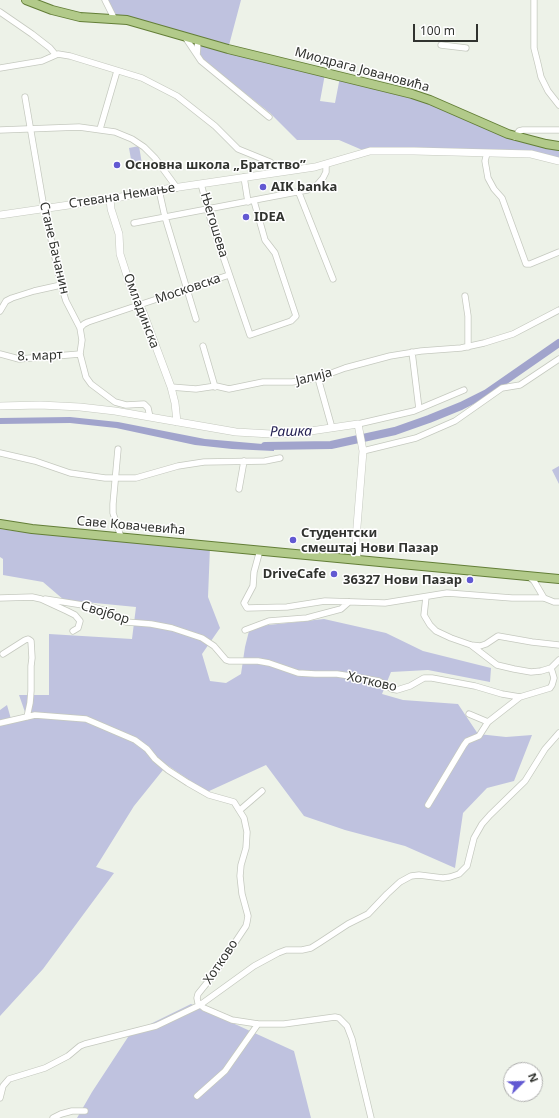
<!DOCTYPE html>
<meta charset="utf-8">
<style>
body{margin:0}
#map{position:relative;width:559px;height:1118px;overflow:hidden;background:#edf2e8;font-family:"Noto Sans",sans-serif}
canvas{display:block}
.north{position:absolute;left:503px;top:1062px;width:40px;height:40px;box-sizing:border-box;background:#fff;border:1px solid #adadac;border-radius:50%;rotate:67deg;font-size:11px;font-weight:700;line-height:16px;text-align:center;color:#31332f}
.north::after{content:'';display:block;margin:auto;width:14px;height:18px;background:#6259d2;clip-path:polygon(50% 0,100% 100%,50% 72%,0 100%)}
.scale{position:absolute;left:413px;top:24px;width:65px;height:18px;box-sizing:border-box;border:2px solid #31332f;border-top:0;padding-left:5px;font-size:12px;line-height:14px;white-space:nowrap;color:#31332f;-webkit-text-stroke:3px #fff;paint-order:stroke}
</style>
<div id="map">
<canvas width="559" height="1118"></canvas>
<div class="north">N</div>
<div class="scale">100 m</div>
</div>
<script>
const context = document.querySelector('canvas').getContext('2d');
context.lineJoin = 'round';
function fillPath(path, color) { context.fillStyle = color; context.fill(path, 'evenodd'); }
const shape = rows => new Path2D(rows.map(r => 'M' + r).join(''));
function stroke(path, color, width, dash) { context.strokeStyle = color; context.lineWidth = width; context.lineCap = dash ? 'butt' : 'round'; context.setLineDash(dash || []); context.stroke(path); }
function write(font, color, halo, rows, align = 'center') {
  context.font = font + ' "Noto Sans",sans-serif'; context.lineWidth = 3; context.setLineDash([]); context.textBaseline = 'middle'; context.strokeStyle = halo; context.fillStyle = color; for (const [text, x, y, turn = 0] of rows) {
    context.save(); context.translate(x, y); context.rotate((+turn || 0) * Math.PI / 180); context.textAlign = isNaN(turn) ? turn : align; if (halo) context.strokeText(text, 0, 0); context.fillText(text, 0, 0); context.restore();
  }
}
const green = shape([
 [105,0,241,0,228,49,325,74,320,101,335,103,340,77,388,88,494,128,559,146,559,161,538,155,367,152,339,140,297,140,270,113,203,60,200,55,198,41,114,18],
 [139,146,142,164,132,165,129,148],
 [559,466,559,484,552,470],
 [0,529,23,532,210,547,208,597,220,628,202,654,210,681,226,683,241,674,245,647,250,627,324,619,386,633,423,651,491,668,490,682,428,670,391,672,382,694,403,700,458,704,478,734,506,737,532,735,514,781,487,788,463,813,455,868,405,846,345,830,304,816,266,765,207,792,167,765,134,806,96,867,114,873,43,969,0,1016,0,710,7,705,11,719,26,715,19,695,49,695,49,634,132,639,136,607,64,600,43,582,3,575,3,559,0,557],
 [191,1004,294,1051,311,1118,77,1118,92,1092,130,1034]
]);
const water = shape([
 [70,417,118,422,205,439,274,445,274,451,232,449,195,445,116,428,70,423,0,424,0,418]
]);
const river = shape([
 [265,446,331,445,395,431,429,419,461,406,487,393,559,343]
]);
const street = shape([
 [105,0,114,18],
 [534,0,534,48,538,64,541,77,548,91,559,105],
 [0,12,32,34,50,48,55,54],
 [185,37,197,55],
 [198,41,197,55,201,61,269,117],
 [441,45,466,48],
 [0,68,42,61,58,54,70,56,142,78,177,96,215,126,238,149,270,162,281,171],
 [25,97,43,202,61,285,66,301,80,328,82,340,80,354,86,377,91,384,115,402,126,405,144,404,148,408,150,417],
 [100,129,117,71],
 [0,130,79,127,115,132,132,139,144,147,155,158,177,188],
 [515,137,519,131,523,130,559,130],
 [487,153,485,161,488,178,494,189,502,198,526,264,530,264,559,252],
 [244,177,248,202],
 [201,184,211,221,250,335,291,321,296,316,275,253,265,240,254,201],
 [159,190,165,217,196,319],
 [299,193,333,279],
 [134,223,307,190,317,185,323,178,326,172,326,164],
 [465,296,468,316,468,347],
 [0,311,6,301,12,298,34,291,61,285],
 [80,328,84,324,88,322,229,275],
 [203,346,215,387],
 [412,352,419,409],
 [0,354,19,359,80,354],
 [318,378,332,428],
 [171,387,196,389,216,386,229,389,263,382,292,382,318,378,345,368,390,356,421,351,461,348,484,343,513,334,559,310],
 [358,424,414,411,464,390],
 [118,449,113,504,113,513,121,537],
 [363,451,416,438,455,421,502,388,520,385,559,359],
 [0,453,35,461,70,473,105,478,136,478,178,466,204,462,265,461,280,458],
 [239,489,244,461],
 [260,550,254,572,253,586,244,603,247,608,287,607,325,601,385,603,447,593,512,598,544,598,554,602,559,602],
 [528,576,534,581,544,598],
 [426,597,424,615,430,625,436,631,451,638,471,645,480,646,486,644,498,636,532,642,559,645],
 [0,598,32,597,41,599,67,611,75,615,80,621,78,628,73,631],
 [44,600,45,599,89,606,110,612,126,622,151,624,172,628,202,638,214,646,226,660,229,661,258,661,269,663,298,673,315,674,337,674,350,676,379,681,392,689,397,690,410,686,424,678,432,678,475,686,502,694,520,697,550,688,552,685,554,678,551,668],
 [245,630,269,621,307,618,341,609,349,602],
 [471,645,497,665,514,669,531,672,541,671,551,668,559,660],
 [3,654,25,640,28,639,31,641,32,658,31,666,31,691,30,703,27,717],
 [469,714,488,722,520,697],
 [0,723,35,715,86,719,135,740,147,749,155,759,168,770,188,783,209,795,234,802,244,818,247,832,246,848,241,865,240,876,242,894,248,916,247,922,246,926,214,974,198,994,197,998,198,1003,204,1008,232,1020,258,1024,284,1024,335,1017,339,1018,347,1026,352,1039,371,1118],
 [428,805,464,745,467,741,479,736,488,722],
 [240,810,262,791],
 [197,1096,225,1071,258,1024],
 [0,1098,3,1086,9,1079,45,1068,68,1056,80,1046,85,1044,156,1026,200,1005,254,966,278,953,286,950,302,950,311,948,319,943,348,924,368,914,387,894,400,882,411,876,419,875,443,878,450,877,459,874,467,866,474,838,482,824,490,815,525,781,545,749,559,733],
 [53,1118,61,1114,72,1111,85,1111]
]);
const secondary = shape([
 [110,199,111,209,119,234,120,254,131,288,143,312,171,387,175,403,177,422],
 [0,215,110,199,159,190,315,167,370,151,414,151,531,154,559,161],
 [0,406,40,405,80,407,115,411,236,432,271,434,297,433,358,424,363,451,356,539,357,559]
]);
const primary = shape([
 [26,0,52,10,80,17,127,20,228,49,412,94,430,100,508,134,546,144,559,146],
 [0,524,32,529,559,579]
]);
const markers = [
 [117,165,4,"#6259d2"],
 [263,187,4,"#6259d2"],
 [246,217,4,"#6259d2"],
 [293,540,4,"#6259d2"],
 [334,574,4,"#6259d2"],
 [470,580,4,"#6259d2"]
];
const streetNames = [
 ["Миодрага Јовановића",362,70,15],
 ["Стевана Немање",122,196,-9],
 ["Његошева",214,225,73],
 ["Стане Бачанин",54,248,77],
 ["Московска",188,289,-19],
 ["Омладинска",141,311,69],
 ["8. март",40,356,-2],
 ["Јалија",314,377,-14],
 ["Саве Ковачевића",131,526,5],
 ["Својбор",105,613,17],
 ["Хотково",372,682,13],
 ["Хотково",221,962,-56]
];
const poiNames = [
 ["Основна школа „Братство”",125,165],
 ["AIK banka",271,187],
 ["IDEA",254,217],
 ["Студентски",301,533],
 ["смештај Нови Пазар",301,548],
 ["DriveCafe",326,574,"right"],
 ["36327 Нови Пазар",462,580,"right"]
];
const waterNames = [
 ["Рашка",291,432,-1]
];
fillPath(green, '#bfc2df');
fillPath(water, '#a1a4cc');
stroke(river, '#a1a4cc', 8);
stroke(street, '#c5c9bf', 7);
stroke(secondary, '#c5c9bf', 8);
stroke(primary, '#637e37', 10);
stroke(street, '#fff', 5.5);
stroke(secondary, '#fff', 7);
stroke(primary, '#b2ca8a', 8);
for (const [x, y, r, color] of markers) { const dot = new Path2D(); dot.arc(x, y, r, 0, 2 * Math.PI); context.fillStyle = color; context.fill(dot); stroke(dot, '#fff', 1.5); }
write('13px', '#31332f', '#fff', streetNames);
write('bold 13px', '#31332f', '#fff', poiNames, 'left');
write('italic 14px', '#262355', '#fff', waterNames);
</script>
